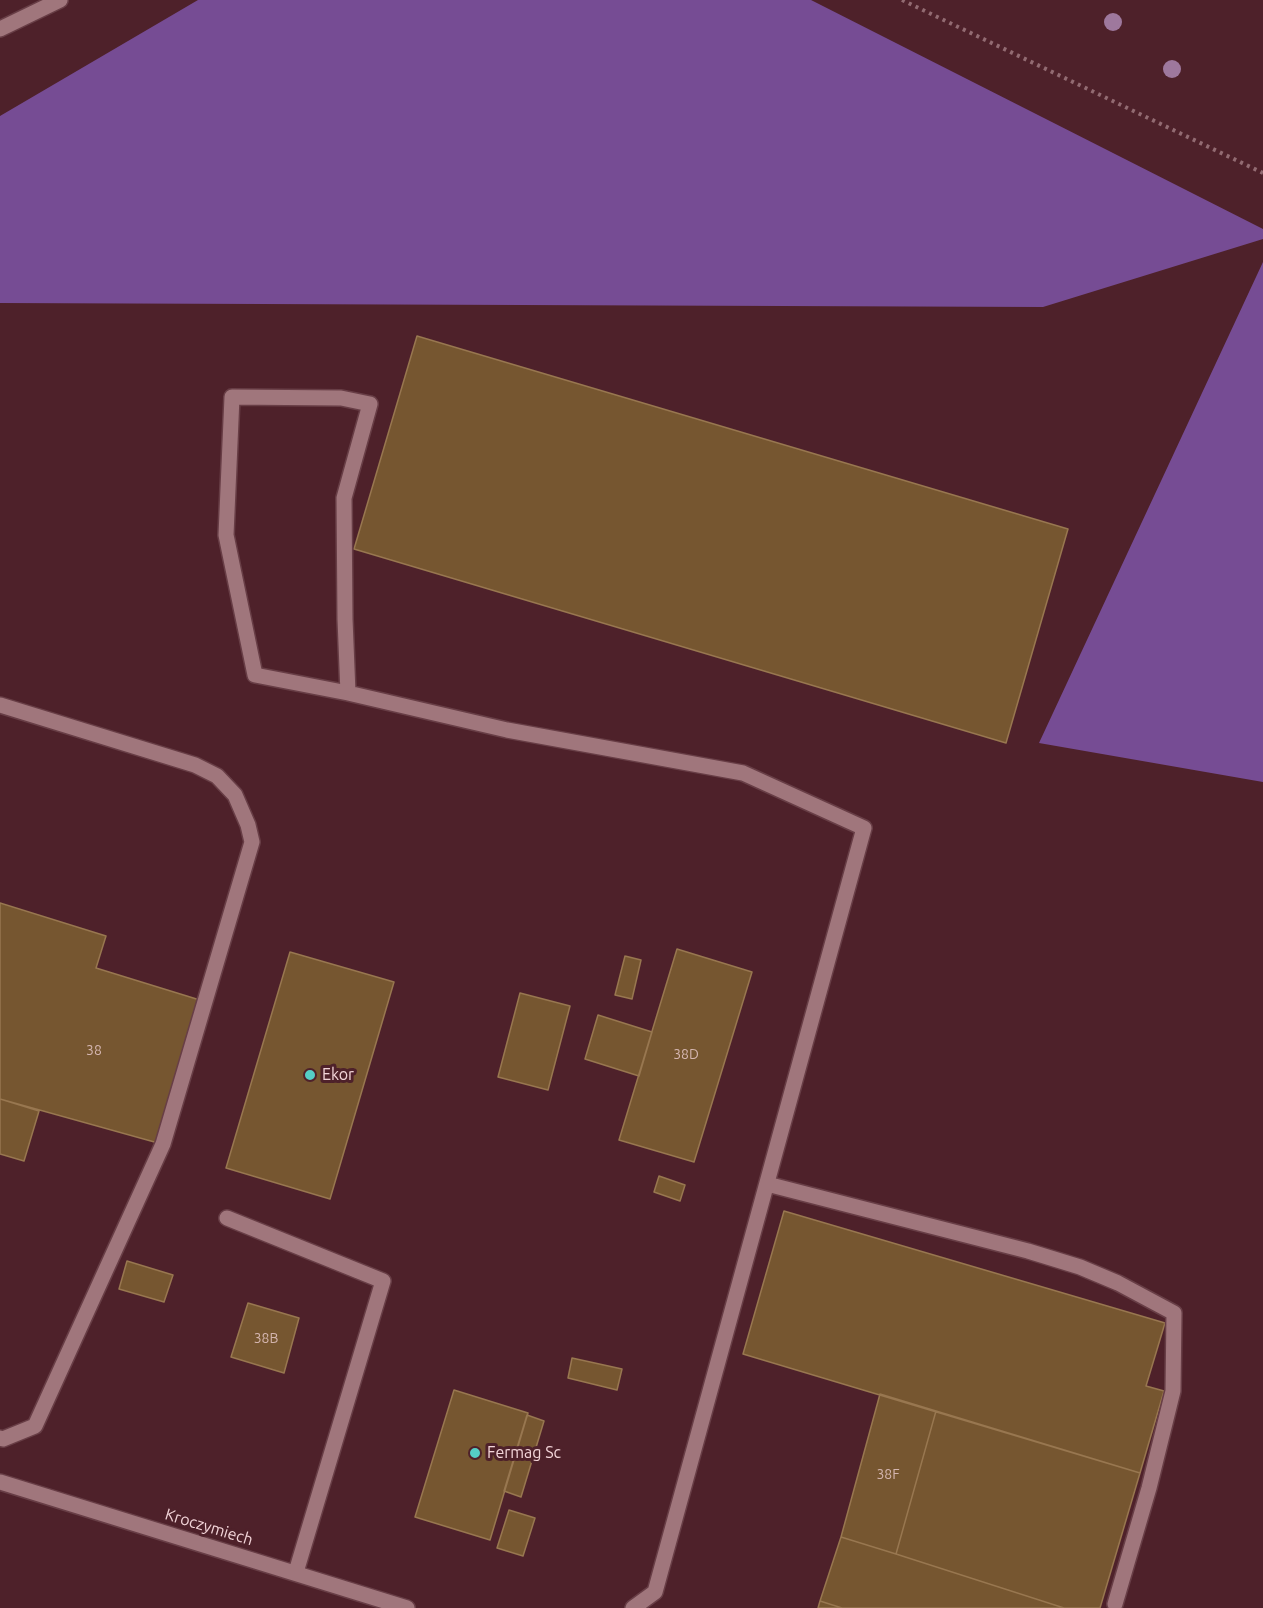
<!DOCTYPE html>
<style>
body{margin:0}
canvas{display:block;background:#4e212a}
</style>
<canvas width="1263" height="1608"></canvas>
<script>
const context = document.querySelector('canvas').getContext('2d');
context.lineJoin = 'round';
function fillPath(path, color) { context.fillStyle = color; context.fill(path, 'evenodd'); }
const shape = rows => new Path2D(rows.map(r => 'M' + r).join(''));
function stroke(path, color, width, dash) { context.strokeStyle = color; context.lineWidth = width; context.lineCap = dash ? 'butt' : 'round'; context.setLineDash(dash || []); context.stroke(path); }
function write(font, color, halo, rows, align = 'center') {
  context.font = font + ' Ubuntu,sans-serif'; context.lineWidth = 6; context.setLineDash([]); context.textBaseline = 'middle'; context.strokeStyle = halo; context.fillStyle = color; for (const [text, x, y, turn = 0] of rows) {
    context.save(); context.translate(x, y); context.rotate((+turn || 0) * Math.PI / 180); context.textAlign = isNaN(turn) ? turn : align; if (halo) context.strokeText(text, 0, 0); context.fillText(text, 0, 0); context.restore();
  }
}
const forest = shape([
 [198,0,811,0,1263,229,1263,239,1043,307,0,303,0,116],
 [1263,262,1263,782,1039,743]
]);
const building = shape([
 [417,336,1068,529,1006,743,354,549,417,336],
 [0,903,106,936,96,968,203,1001,158,1143,0,1099,0,903],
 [677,949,752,972,694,1162,619,1140,677,949],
 [290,952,394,982,330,1199,226,1168,290,952],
 [625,956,641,960,632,999,615,995,625,956],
 [520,993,570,1006,548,1090,498,1077,520,993],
 [598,1015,652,1032,639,1076,585,1059,598,1015],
 [0,1099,39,1111,24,1161,0,1154,0,1099],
 [659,1176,685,1185,680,1201,654,1192,659,1176],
 [784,1211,1165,1323,1146,1386,1164,1391,1140,1473,743,1354,784,1211],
 [127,1261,173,1275,164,1302,119,1289,127,1261],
 [248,1303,299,1318,284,1373,231,1357,248,1303],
 [572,1358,622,1369,617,1390,568,1378,572,1358],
 [454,1390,528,1413,490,1540,415,1517,454,1390],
 [880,1394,936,1411,896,1554,841,1537,880,1394],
 [936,1411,1140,1473,1100,1608,1064,1608,896,1554,936,1411],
 [527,1415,544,1421,521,1497,504,1491,527,1415],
 [509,1510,535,1518,523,1556,497,1548,509,1510],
 [841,1537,896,1554,1064,1608,842,1608,820,1601,841,1537],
 [820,1601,842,1608,818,1608,820,1601]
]);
const path = shape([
 [902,0,1263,173]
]);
const minor = shape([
 [0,29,60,0],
 [348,693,345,619,344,498,370,404,341,398,232,397,226,535,255,675,348,693,507,730,743,773,864,828,655,1592,633,1608],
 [0,705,195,765,217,776,235,795,248,825,252,842,163,1144,35,1426,3,1439,0,1438],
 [767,1184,1028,1251,1080,1267,1118,1283,1174,1313,1173,1391,1149,1488,1115,1604],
 [227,1218,383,1281,296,1572],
 [0,1482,407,1608]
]);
const trees = [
 [1113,22],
 [1172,69]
];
const markers = [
 [310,1075,6,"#55cec6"],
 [475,1453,6,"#55cec6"]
];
const numberNames = [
 ["38",94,1050],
 ["38D",686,1054],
 ["38B",266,1338],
 ["38F",888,1474]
];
const poiNames = [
 ["Ekor",322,1075],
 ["Fermag Sc",487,1453]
];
const streetNames = [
 ["Kroczymiech",209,1527,17]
];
fillPath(forest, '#764c94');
fillPath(building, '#765630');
stroke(building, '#987750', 1.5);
stroke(minor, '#683e46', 18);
stroke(path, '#926b72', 4, [3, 4.5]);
stroke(minor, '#a0767c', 15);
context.fillStyle = '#9e789d';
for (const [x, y] of trees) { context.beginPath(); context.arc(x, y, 9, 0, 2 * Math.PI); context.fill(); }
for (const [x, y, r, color] of markers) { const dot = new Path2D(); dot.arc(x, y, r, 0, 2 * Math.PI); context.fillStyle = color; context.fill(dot); stroke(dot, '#4e212a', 2); }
write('14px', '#d4b5af', null, numberNames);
write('16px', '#f3d5d9', '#4e212a', poiNames, 'left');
write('16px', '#f3d5d9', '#4e212a', streetNames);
</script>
